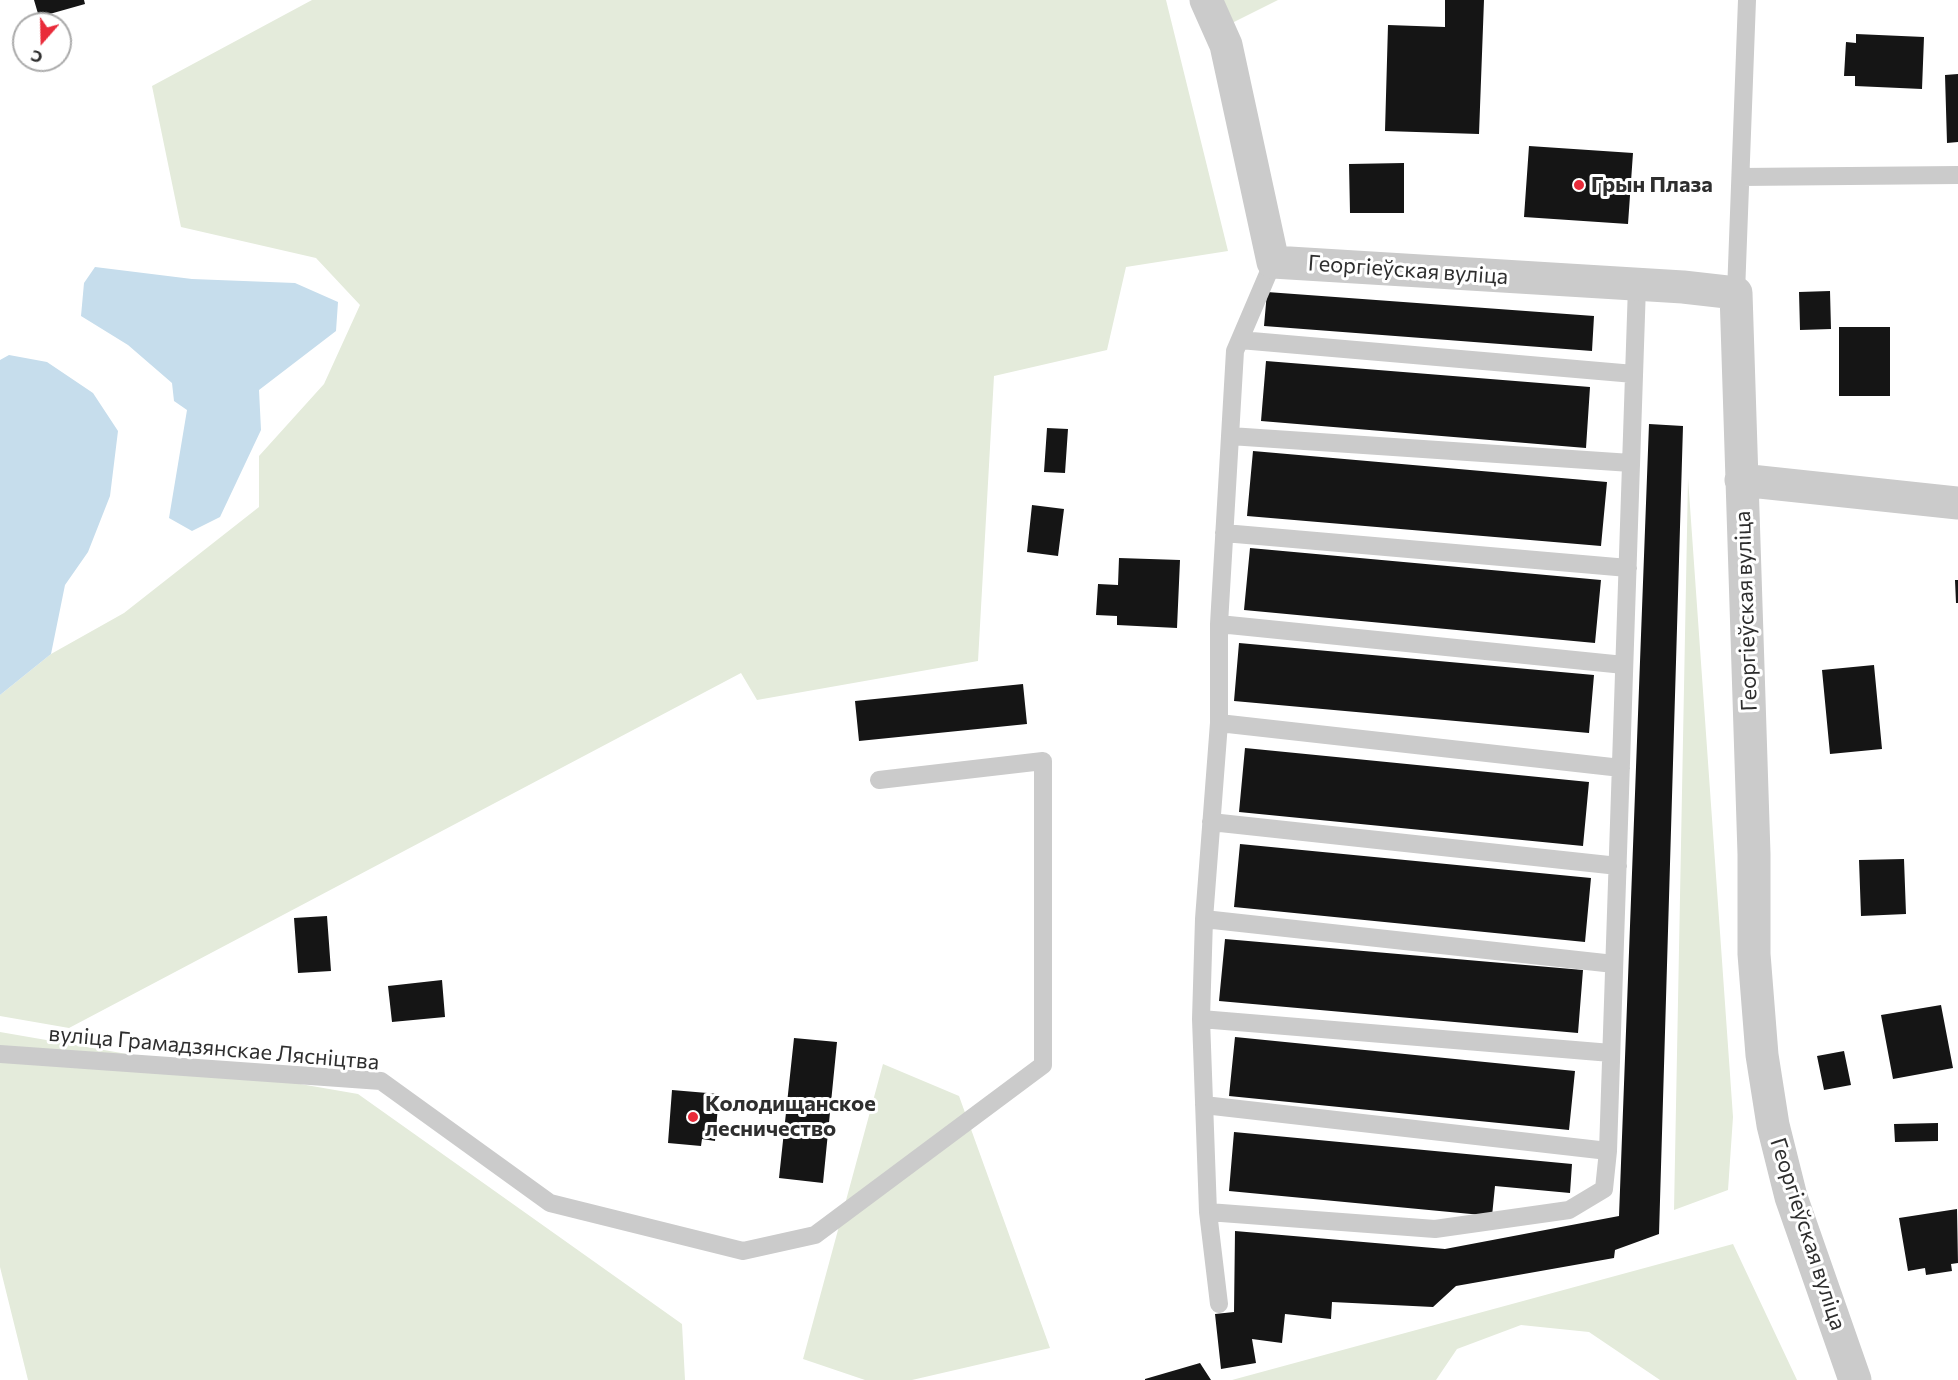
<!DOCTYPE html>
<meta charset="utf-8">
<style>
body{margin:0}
#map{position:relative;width:1958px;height:1380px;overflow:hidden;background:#fff;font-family:Commissioner,sans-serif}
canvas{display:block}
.north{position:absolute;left:12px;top:12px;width:60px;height:60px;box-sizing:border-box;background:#fff;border:2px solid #ababab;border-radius:50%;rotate:200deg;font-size:16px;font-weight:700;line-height:24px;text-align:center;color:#2e2e2e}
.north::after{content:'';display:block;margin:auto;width:21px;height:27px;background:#e92b3a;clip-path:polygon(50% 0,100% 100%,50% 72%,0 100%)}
</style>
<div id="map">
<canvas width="1958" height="1380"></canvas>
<div class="north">С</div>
</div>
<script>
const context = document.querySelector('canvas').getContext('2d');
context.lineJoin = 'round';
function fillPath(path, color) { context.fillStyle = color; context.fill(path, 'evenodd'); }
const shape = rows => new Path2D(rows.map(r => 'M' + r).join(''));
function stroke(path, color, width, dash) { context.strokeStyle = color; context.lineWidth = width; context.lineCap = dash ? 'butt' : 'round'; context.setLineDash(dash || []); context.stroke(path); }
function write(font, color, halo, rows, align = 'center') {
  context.font = font + ' Commissioner,sans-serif'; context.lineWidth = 6; context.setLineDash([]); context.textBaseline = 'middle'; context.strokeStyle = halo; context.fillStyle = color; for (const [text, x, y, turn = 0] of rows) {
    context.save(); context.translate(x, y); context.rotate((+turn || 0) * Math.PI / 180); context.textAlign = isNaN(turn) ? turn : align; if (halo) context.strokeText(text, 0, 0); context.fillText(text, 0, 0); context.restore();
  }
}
const green = shape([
 [312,0,1166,0,1228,251,1126,267,1107,350,994,376,978,661,757,700,741,673,69,1028,0,1016,0,695,51,654,124,613,259,507,259,456,324,384,360,305,316,258,181,227,152,86],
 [1213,0,1278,0,1228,25],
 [1688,478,1733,1117,1728,1190,1674,1210],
 [0,1032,358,1094,682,1324,685,1380,28,1380,0,1267],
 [883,1064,959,1096,1050,1348,912,1380,865,1380,803,1359],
 [1733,1244,1797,1380,1660,1380,1589,1332,1521,1325,1457,1349,1436,1380,1232,1380]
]);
const water = shape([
 [95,267,192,279,295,283,338,302,336,331,259,390,261,430,220,517,192,531,169,518,187,410,174,401,172,383,128,345,81,316,84,283],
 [9,355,47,362,93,393,118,431,110,496,88,552,65,585,51,654,0,695,0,360]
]);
const building = shape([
 [34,0,84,0,85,4,39,17],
 [1445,0,1484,0,1479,134,1385,131,1388,25,1445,27],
 [1856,34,1924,37,1922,89,1855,86,1855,76,1844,76,1846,42,1856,43],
 [1958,74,1958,142,1947,143,1945,75],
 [1529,146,1633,153,1628,224,1524,217],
 [1404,163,1404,213,1350,213,1349,164],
 [1830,291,1831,329,1800,330,1799,292],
 [1267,292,1594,316,1592,351,1264,326],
 [1839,327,1890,327,1890,396,1839,396],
 [1266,361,1590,387,1586,448,1261,421],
 [1649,424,1683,426,1659,1234,1615,1250,1614,1258,1456,1286,1433,1307,1332,1302,1331,1319,1285,1314,1282,1343,1252,1339,1256,1363,1221,1369,1215,1314,1234,1312,1235,1231,1445,1249,1619,1216],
 [1047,428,1068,429,1065,473,1044,472],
 [1253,451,1607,482,1601,546,1247,516],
 [1032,505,1064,509,1058,556,1027,552],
 [1250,548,1601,580,1595,643,1244,610],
 [1119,558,1180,560,1177,628,1117,625,1117,616,1096,615,1098,584,1118,585],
 [1955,580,1958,580,1958,603,1956,603],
 [1239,643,1594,675,1589,733,1234,701],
 [1874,665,1882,749,1830,754,1822,670],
 [1023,684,1027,724,859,741,855,701],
 [1245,748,1589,782,1583,846,1239,812],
 [1240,844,1591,878,1585,942,1234,907],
 [1904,859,1906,914,1861,916,1859,860],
 [327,916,331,971,298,973,294,918],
 [1225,939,1583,970,1578,1033,1219,1001],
 [442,980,445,1017,392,1022,388,986],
 [1941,1005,1953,1068,1893,1079,1881,1015],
 [1235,1037,1575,1071,1569,1130,1229,1096],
 [794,1038,837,1042,823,1183,779,1178],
 [1844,1051,1851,1085,1824,1090,1817,1056],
 [672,1090,719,1094,715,1141,702,1139,701,1146,668,1143],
 [1938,1123,1938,1141,1895,1142,1894,1124],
 [1234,1132,1572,1164,1570,1193,1495,1186,1492,1216,1229,1191],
 [1957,1209,1958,1263,1951,1264,1952,1271,1926,1275,1925,1268,1908,1271,1899,1218],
 [1200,1363,1211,1380,1145,1380,1145,1379]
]);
const service = shape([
 [1741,177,1958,175],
 [1736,293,1747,0],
 [1240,340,1634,374],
 [1230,436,1631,463],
 [1224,533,1628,568],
 [1219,624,1624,665],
 [1219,723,1621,768],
 [1211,822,1618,866],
 [1204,919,1614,964],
 [1201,1019,1611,1053],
 [0,1054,381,1081,550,1203,743,1251,815,1235,1043,1065,1043,761,879,780],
 [1204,1105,1608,1151],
 [1208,1212,1435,1229,1569,1210,1604,1189,1608,1151,1637,286],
 [1219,1304,1208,1212,1201,1019,1204,919,1219,723,1219,624,1235,351,1273,262]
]);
const minor = shape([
 [1206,0,1226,45,1273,262,1683,287,1736,293,1754,854,1754,954,1762,1055,1773,1125,1791,1197,1855,1380],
 [1741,480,1958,503]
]);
const markers = [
 [1579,185,6,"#e92b3a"],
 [693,1117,6,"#e92b3a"]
];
const poiNames = [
 ["Грын Плаза",1591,185],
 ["Колодищанское",705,1104],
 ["лесничество",705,1129]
];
const streetNames = [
 ["Георгіеўская вуліца",1408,270,4],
 ["Георгіеўская вуліца",1746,611,-92],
 ["вуліца Грамадзянскае Лясніцтва",214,1048,5],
 ["Георгіеўская вуліца",1808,1234,72]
];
fillPath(green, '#e4ebdb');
fillPath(water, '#c6ddec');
fillPath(building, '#151515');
stroke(service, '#cbcbcb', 18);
stroke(minor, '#cbcbcb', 33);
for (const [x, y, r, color] of markers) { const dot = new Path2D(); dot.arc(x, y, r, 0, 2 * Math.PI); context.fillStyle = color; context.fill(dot); stroke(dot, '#fff', 2); }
write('bold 22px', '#2e2e2e', '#fff', poiNames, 'left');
write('22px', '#2e2e2e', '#fff', streetNames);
</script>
